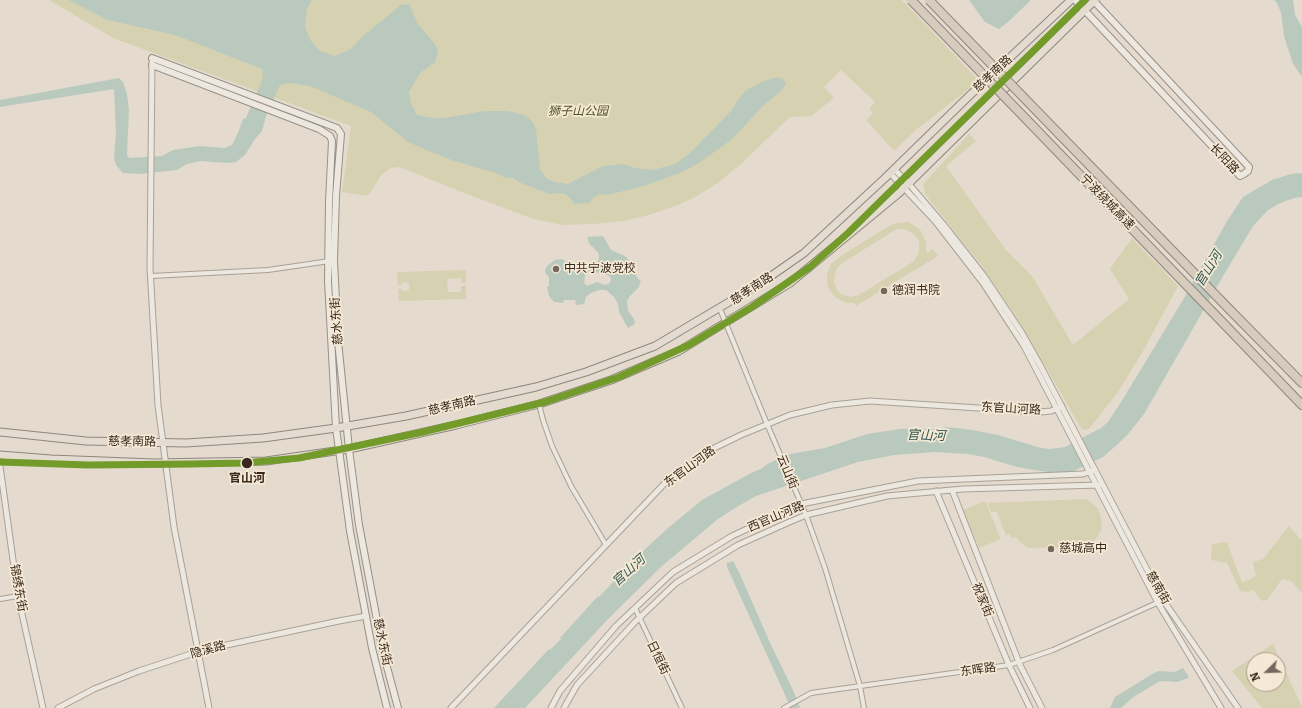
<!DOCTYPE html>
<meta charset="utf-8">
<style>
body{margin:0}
#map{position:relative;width:1302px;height:708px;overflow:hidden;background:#e4dbce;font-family:Bitter,serif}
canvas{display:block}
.north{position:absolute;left:1246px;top:652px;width:40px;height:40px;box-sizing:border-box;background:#f5e8d4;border:1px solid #a99c8c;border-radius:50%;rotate:247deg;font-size:11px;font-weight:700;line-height:16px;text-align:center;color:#38291f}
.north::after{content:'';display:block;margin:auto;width:14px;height:18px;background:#74675c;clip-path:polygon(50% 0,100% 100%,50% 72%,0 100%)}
</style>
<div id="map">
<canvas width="1302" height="708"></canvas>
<div class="north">N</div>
</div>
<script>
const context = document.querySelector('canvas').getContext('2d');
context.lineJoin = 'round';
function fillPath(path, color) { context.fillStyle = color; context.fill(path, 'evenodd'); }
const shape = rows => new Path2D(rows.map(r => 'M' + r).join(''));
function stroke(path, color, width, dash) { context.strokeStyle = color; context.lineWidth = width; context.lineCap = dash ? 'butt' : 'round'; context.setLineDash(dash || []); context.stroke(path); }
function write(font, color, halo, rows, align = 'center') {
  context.font = font + ' Bitter,"Noto Sans SC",serif'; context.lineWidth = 3.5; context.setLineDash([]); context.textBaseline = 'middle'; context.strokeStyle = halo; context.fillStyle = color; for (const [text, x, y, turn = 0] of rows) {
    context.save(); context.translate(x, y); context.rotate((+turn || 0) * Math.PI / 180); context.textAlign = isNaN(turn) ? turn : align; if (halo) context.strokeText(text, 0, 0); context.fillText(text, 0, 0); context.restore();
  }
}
const green = shape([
 [49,0,902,0,979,81,917,129,894,151,866,120,873,113,869,109,875,102,841,70,824,87,834,98,811,116,790,117,742,163,718,183,697,196,678,205,649,215,623,221,594,224,563,225,533,219,451,188,400,167,391,168,381,175,371,192,367,196,342,192,351,126,113,38],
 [969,134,976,141,946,166,1006,250,1032,276,1073,345,1129,299,1110,269,1132,238,1178,286,1142,353,1118,392,1089,429,1082,430,1022,326,981,265,925,194,923,184],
 [908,222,917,227,921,231,926,242,926,253,933,249,938,256,856,306,854,303,846,303,835,297,828,288,827,281,827,274,831,264,842,255,889,226,897,223],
 [900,229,904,229,913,233,919,241,919,252,914,261,859,295,851,297,841,294,837,290,834,281,836,270,841,264,895,230],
 [466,270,466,283,461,283,461,278,447,279,448,292,461,292,461,286,466,286,466,299,399,301,398,289,402,289,402,291,409,290,409,283,402,282,402,285,398,285,397,272],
 [1087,499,1097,507,1100,513,1102,524,1101,530,1095,540,1081,547,1028,548,1019,541,1016,537,1012,539,1010,534,1006,535,997,512,991,512,987,503],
 [985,501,1001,539,979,548,963,510],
 [1289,526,1302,541,1302,593,1291,581,1282,579,1267,600,1262,601,1253,590,1247,592,1240,591,1227,563,1211,560,1212,544,1227,542,1242,583,1256,576,1253,562,1263,559],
 [1273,644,1302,707,1301,708,1262,708,1232,671],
 [1254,660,1278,660,1278,684,1254,684]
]);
const water = shape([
 [69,0,312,0,307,9,305,27,311,41,320,51,335,56,351,49,362,37,401,5,409,4,417,23,435,44,438,52,435,62,420,73,409,92,411,103,417,115,433,118,445,118,485,111,508,111,524,115,532,121,536,129,540,169,547,179,555,182,568,184,603,166,623,164,635,168,653,170,675,164,690,153,731,111,738,100,745,91,764,81,778,77,783,79,786,83,781,91,764,105,731,140,699,163,680,173,644,186,607,195,601,194,594,197,589,203,574,204,571,199,565,194,559,193,549,194,521,183,511,177,506,178,493,172,454,161,429,151,408,142,371,112,310,86,290,83,280,85,266,116,262,131,255,139,245,155,236,162,227,163,201,161,187,164,177,170,139,174,123,173,116,165,114,158,116,132,114,89,0,107,0,100,119,78,123,82,127,94,129,110,127,154,129,158,162,156,173,150,200,146,225,148,232,145,238,133,243,119,246,118,263,78,262,69,175,35,108,20],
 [969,0,1031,0,1009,21,999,29,985,22],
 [1274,0,1293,0,1295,15,1302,27,1302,77,1293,64,1284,36,1281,13,1277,3],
 [1302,173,1302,197,1294,198,1278,204,1267,211,1253,226,1223,276,1144,414,1129,433,1118,444,1103,457,1074,471,1053,473,1017,467,984,457,968,454,935,452,894,455,858,462,756,496,735,508,718,519,662,566,610,617,525,708,494,708,549,649,550,650,561,639,560,638,598,596,599,597,618,577,617,575,667,529,702,500,751,473,761,469,769,463,790,454,825,448,867,434,900,429,922,428,923,429,941,429,946,427,972,430,998,435,1041,448,1050,449,1065,447,1101,428,1108,422,1123,399,1183,300,1227,221,1243,197,1272,180,1291,174],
 [603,236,611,250,625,256,629,260,633,266,633,270,639,280,641,279,639,287,630,296,627,301,628,311,634,319,635,324,628,328,619,312,618,304,614,297,606,290,599,290,591,293,586,297,584,304,576,305,575,300,564,300,563,303,554,302,549,296,547,287,549,286,549,277,546,274,545,270,548,265,555,260,562,259,578,269,594,267,599,259,599,254,594,248,590,245,587,237],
 [593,271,604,275,608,275,611,278,610,283,605,285,597,282,587,286,584,283,585,276,587,273],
 [733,561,739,572,771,645,793,690,800,708,791,708,727,567,727,563],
 [1183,668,1189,677,1188,678,1177,682,1164,681,1158,682,1132,698,1121,708,1110,708,1115,697,1154,673,1159,671,1175,672]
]);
const minor = shape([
 [151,276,268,270,330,261],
 [720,309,767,424,806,515,825,568,860,686,864,708],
 [539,404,543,420,552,446,571,486,606,545],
 [0,599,18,596],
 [635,608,682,708],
 [784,708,811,693,1009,665,1053,650,1159,602]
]);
const tertiary = shape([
 [152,62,150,268,158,405,174,527,209,708],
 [894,169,909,184,944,225,984,276,1022,333,1039,363,1163,600,1238,708],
 [890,173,935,221,983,283,1024,346,1158,603,1221,708],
 [0,466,18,596,43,708],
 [952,490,1020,665,1042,708],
 [936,491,1009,665,1030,708],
 [58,708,94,689,139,671,203,650,339,621,366,616],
 [451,708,665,483,708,451,741,435,790,415,832,405,870,401,1040,412,1051,411,1062,406],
 [551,708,560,691,616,626,673,572,732,536,801,504,918,481,1083,474,1092,471],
 [564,708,577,685,635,622,676,583,738,545,787,523,806,515,887,496,963,489,1099,485]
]);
const secondary = shape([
 [1075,0,1240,176,1244,174,1248,171,1249,167,1093,0],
 [152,58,337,128,341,134,336,196,334,260,338,341,349,449,359,525,383,652,398,708],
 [152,65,319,129,330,136,332,141,329,202,328,281,336,428,350,531,372,648,387,708]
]);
const primary = shape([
 [0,432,86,441,186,443,263,438,336,428,406,416,536,387,586,372,655,346,761,283,804,253,884,179,968,97,1071,0],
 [0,455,51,459,154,463,266,461,349,449,456,425,539,404,611,380,679,351,790,283,899,193,1095,0]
]);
const motorway = shape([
 [1231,311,1302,383],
 [1225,325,1302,405]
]);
const motorwayBridge = shape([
 [911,0,1225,325],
 [929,0,1231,311]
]);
const metro1 = shape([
 [0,462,88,465,191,464,245,463,299,458,423,432,545,402,619,377,689,345,752,307,810,267,848,233,1085,0]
]);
const markers = [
 [556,269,4,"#74675c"],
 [884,291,4,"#74675c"],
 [247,463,6,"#38291f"],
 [1051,549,4,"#74675c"]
];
const streetNames = [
 ["慈孝南路",993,74,-43],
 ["长阳路",1224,159,47],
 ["宁波绕城高速",1107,202,46],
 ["慈孝南路",752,289,-33],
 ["慈水东街",337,321,-94],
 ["慈孝南路",452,406,-13],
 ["东官山河路",1011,409,3],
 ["慈孝南路",132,442,1],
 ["东官山河路",690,467,-36],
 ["云山街",787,472,67],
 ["西官山河路",776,517,-23],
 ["锦绣东街",18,588,80],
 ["慈南街",1158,588,60],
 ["祝家街",982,600,67],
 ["慈水东街",382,642,78],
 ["隐溪路",208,650,-15],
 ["日恒街",658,658,64],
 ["东晖路",978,670,-8]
];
const parkNames = [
 ["狮子山公园",578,112]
];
const poiNames = [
 ["中共宁波党校",564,269],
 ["德润书院",892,291],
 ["慈城高中",1059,549]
];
const stopNames = [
 ["官山河",247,479]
];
const waterNames = [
 ["官山河",1209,269,-59],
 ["官山河",926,436,2],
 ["官山河",629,571,-42]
];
fillPath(green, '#d6d2b1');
fillPath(water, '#b9c9bd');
stroke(minor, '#a9a197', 6);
stroke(tertiary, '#a9a197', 7);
stroke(secondary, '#999086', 8);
stroke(primary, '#8f867e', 9);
stroke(motorway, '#8f867e', 10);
stroke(minor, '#ece7df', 4);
stroke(tertiary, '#ece7df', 5);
stroke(secondary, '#ece7df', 6);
stroke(primary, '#e4dcd1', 7);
stroke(motorway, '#d7cbbe', 8);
stroke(motorwayBridge, '#8f867e', 10, []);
stroke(motorwayBridge, '#d7cbbe', 8);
stroke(metro1, '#729b29', 7);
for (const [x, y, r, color] of markers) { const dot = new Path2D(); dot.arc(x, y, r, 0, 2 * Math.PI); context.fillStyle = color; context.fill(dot); stroke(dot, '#f5e8d4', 1.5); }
write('12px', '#38291f', '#f5e8d4', streetNames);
write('italic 12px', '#4d5426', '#f5e8d4', parkNames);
write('12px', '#38291f', '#f5e8d4', poiNames, 'left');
write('bold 12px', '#38291f', '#f5e8d4', stopNames);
write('italic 13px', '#2e5851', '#f5e8d4', waterNames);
</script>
